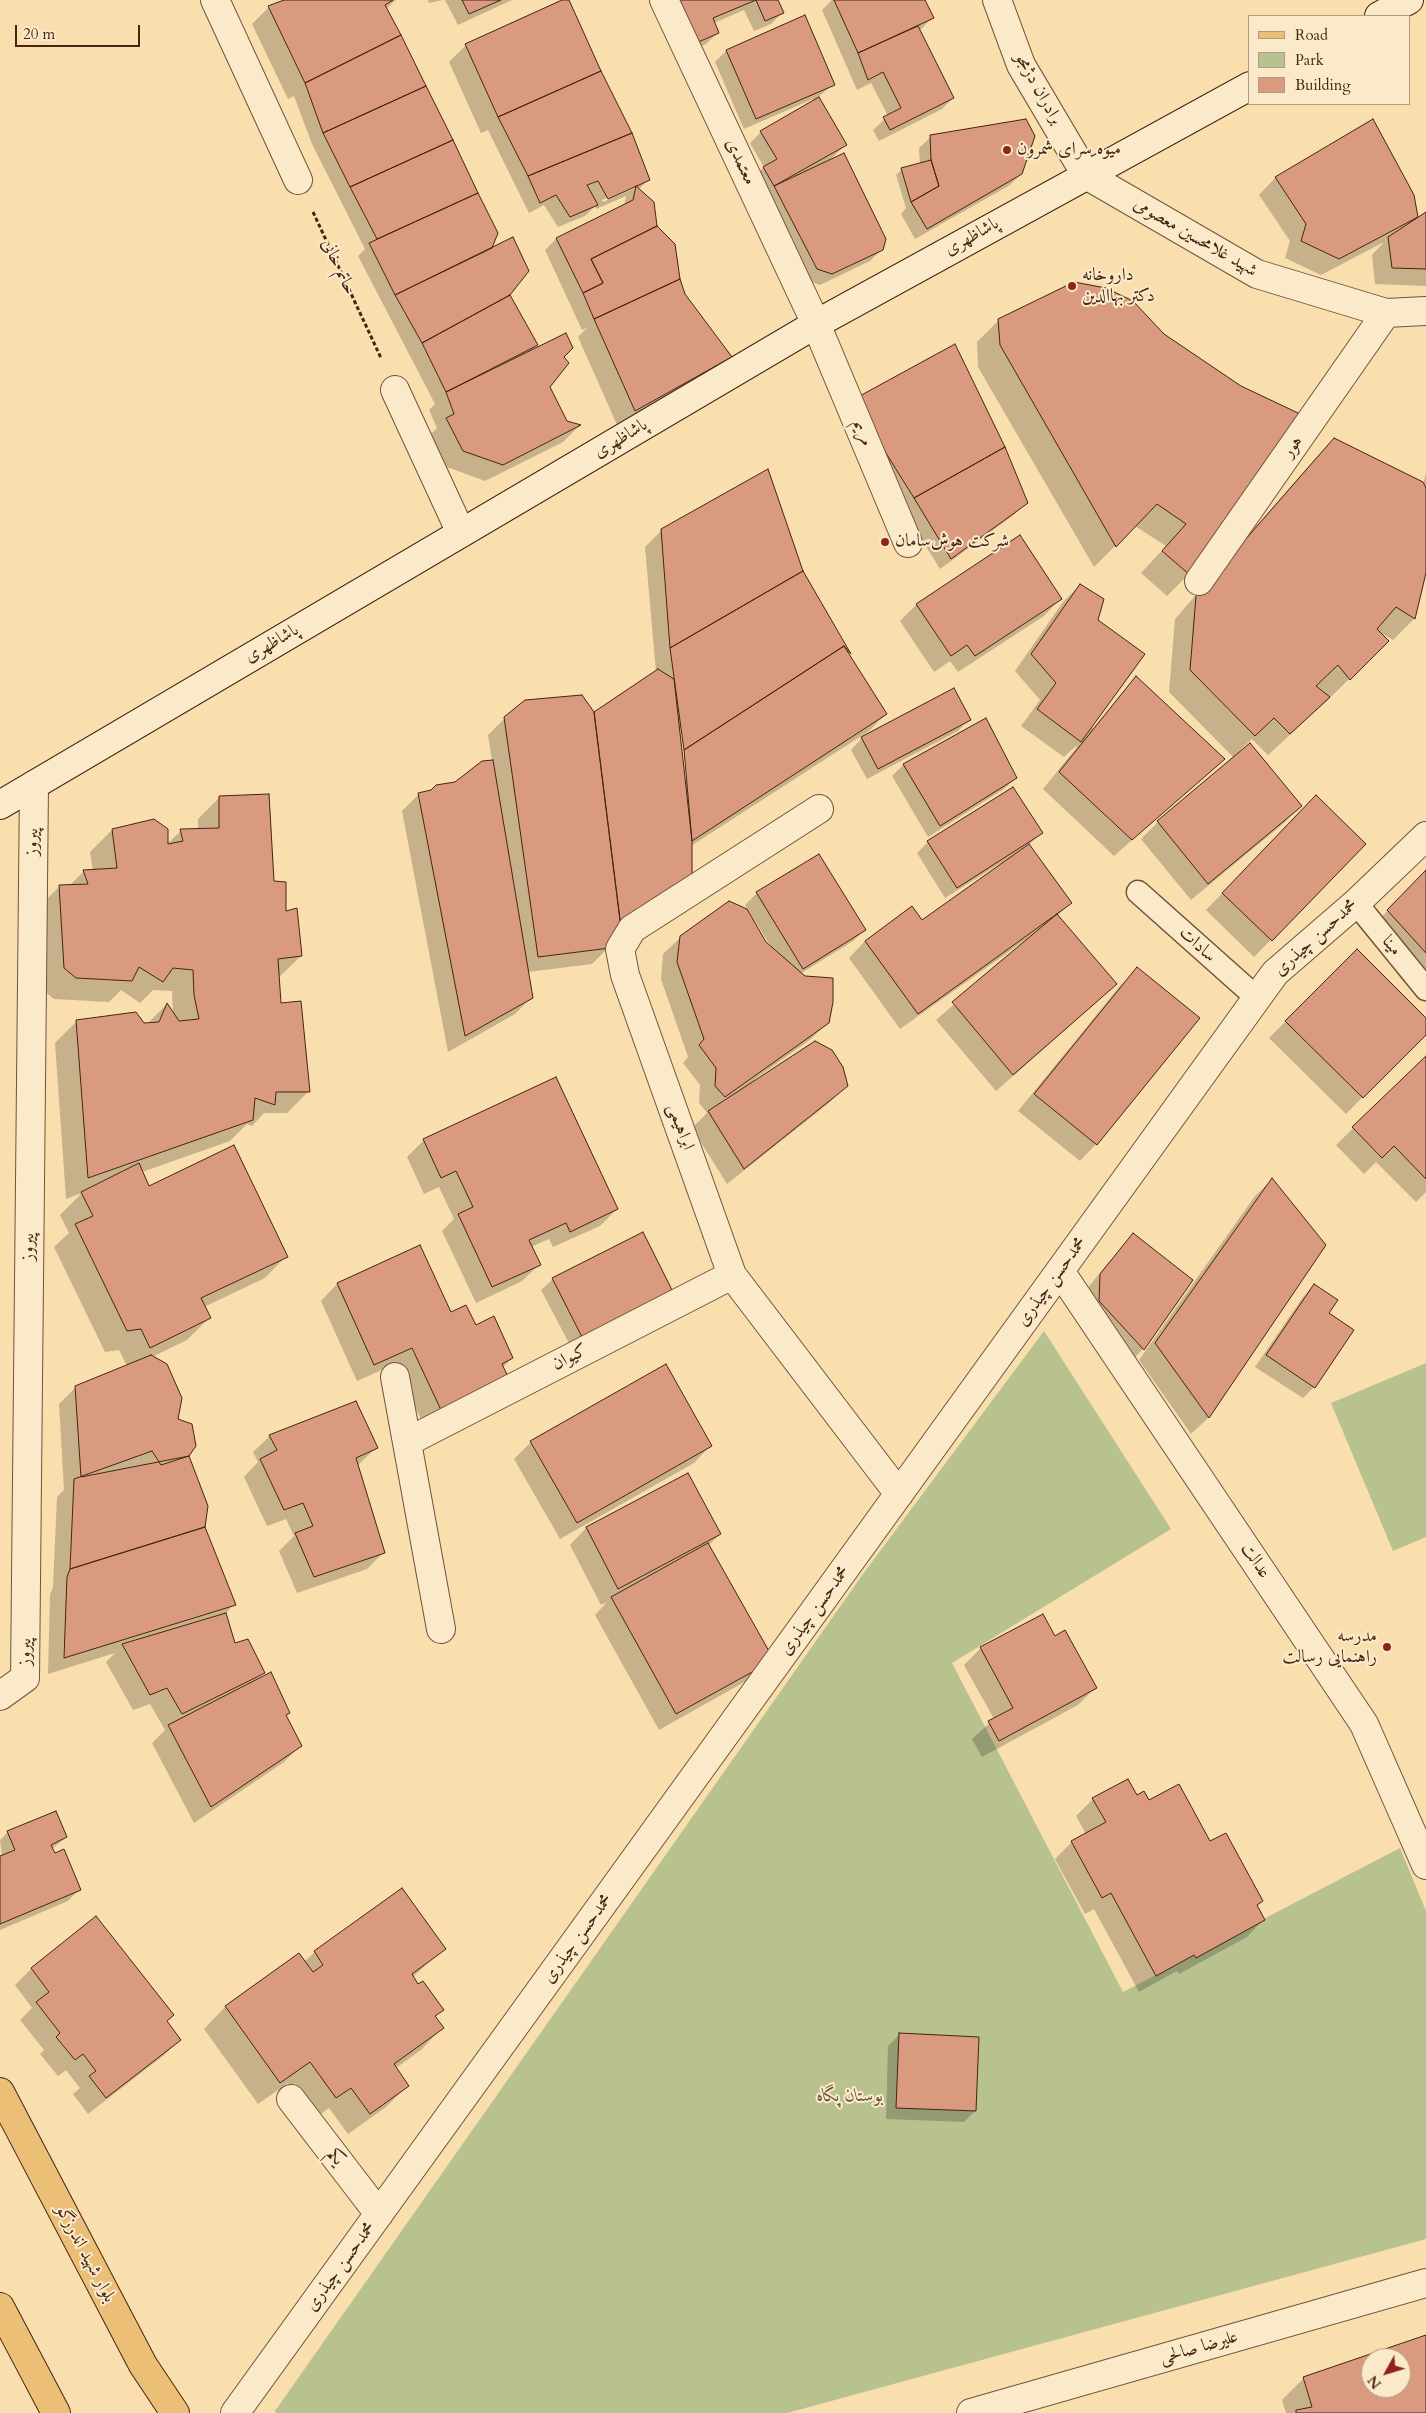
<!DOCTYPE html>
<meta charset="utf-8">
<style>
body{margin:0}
#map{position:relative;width:1426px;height:2413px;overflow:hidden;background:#f9deae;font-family:Cardo,serif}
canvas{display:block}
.legend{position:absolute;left:1248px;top:15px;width:162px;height:90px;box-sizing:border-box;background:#fbeaca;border:1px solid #b29b81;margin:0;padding:6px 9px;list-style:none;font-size:15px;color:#452414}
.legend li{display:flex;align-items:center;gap:10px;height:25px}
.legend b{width:25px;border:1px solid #b29b81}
.north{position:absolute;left:1361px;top:2348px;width:50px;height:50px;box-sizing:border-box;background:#fbeaca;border:1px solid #b29b81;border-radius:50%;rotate:231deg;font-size:14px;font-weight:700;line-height:20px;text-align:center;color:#452414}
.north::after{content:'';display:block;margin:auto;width:18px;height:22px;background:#8f2418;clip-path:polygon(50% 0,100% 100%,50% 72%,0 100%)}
.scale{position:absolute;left:15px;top:25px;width:125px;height:22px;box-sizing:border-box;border:2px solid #452414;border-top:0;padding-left:6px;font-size:15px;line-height:18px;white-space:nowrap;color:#452414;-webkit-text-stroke:4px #fbeaca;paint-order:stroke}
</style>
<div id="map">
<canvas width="1426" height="2413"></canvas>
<ul class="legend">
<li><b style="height:6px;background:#ecbf77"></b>Road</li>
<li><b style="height:14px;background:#b8c28f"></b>Park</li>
<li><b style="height:14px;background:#d99a80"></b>Building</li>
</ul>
<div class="north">N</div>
<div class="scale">20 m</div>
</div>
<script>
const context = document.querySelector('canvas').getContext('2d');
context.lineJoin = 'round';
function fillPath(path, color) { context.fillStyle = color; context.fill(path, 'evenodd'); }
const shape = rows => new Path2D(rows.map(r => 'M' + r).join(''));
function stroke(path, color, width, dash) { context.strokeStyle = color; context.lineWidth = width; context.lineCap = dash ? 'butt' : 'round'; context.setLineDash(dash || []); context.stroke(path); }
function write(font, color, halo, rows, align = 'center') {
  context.font = font + ' Cardo,Amiri,serif'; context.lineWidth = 4; context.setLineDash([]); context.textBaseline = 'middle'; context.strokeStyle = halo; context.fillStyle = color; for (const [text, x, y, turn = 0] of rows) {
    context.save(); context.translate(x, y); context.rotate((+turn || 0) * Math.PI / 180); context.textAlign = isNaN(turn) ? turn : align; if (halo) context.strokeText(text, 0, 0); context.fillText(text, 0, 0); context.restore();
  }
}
const green = shape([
 [1044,1331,1171,1529,952,1663,1123,1992,1400,1848,1426,1911,1426,2239,787,2413,276,2413,275,2411,863,1574],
 [1426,1363,1426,1537,1393,1551,1331,1403]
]);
const shadow = shape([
 [288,0,396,0,386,9,496,233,490,251,509,295,537,345,530,352,563,357,548,386,566,422,579,426,563,442,485,481,447,467,430,435,437,428,429,410,435,404,358,256,365,249,312,144,294,96,288,99,252,24,268,8],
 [428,0,443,0,429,3],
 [445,0,512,0,458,25],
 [565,0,568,0,648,180,638,190,684,294,730,357,713,374,618,427,578,337,587,328,582,330,545,250,556,239,624,207,626,196,596,209,595,206,585,216,558,227,544,205,529,213,488,130,481,133,449,62,466,45],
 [637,184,637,187,603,202,602,200],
 [664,0,776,0,782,13,771,24,754,31,744,10,714,23,718,33,706,44,685,54],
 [832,0,924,0,932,18,919,31,953,98,942,109,879,141,873,130,888,116,871,83,857,90,822,10],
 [804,17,834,84,818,97,845,145,830,160,882,249,870,261,820,285,806,280,752,179,764,167,750,143,761,132,814,101,813,99,744,129,715,62,726,51],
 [1372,121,1413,195,1417,219,1426,214,1426,286,1375,284,1372,255,1384,242,1321,275,1285,258,1290,241,1259,195,1275,178],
 [931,137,1021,174,1010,185,915,239,901,214,906,208,896,175,902,169,920,164,919,148],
 [999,320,1163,335,1240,387,1189,574,1167,596,1141,573,1166,546,1135,526,1094,567,978,367,977,342],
 [848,435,1026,502,1015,514,940,569,904,511],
 [1334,439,1423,484,1426,473,1426,567,1414,619,1393,640,1380,632,1387,641,1327,701,1268,755,1252,739,1235,755,1300,806,1284,823,1191,900,1141,839,1158,822,1234,758,1169,692,1175,619,1313,461],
 [662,530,802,571,847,652,886,714,869,731,691,846,609,947,592,964,528,972,532,997,515,1014,448,1052,402,811,419,794,455,784,492,761,488,735,505,718,593,714,656,672,645,547],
 [682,729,687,780,684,780,679,730],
 [1080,585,1091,727,1093,728,1136,678,1223,759,1114,856,1043,789,1077,747,1076,746,1064,757,1021,726,1040,700,1015,671,1063,602],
 [1060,599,1044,616,958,672,950,661,934,672,900,621,917,604],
 [969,719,958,731,867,779,851,750,862,738],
 [986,720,1016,778,1004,789,928,837,892,776,903,765],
 [220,797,272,882,301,956,279,977,279,1005,309,1091,287,1113,264,1113,252,1126,247,1124,230,1141,142,1172,149,1188,286,1256,265,1278,204,1307,209,1318,187,1340,152,1357,207,1506,203,1527,234,1604,225,1614,234,1644,263,1673,254,1682,289,1713,286,1716,301,1745,284,1762,194,1823,152,1743,165,1730,150,1704,133,1710,106,1662,115,1653,48,1674,50,1595,53,1587,57,1497,64,1490,59,1404,76,1387,127,1366,119,1350,105,1352,54,1247,69,1233,60,1215,82,1193,66,1199,55,1043,77,1021,147,1024,166,1005,173,1014,172,991,153,990,140,1003,121,990,109,1002,54,999,43,990,38,908,59,887,69,886,84,871,93,871,90,852,112,830,166,845,181,831,198,830,198,819],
 [1300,813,1365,844,1254,957,1206,910],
 [1041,833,1029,845,1070,903,1057,916,1098,1001,996,1091,936,1020,1032,937,1031,936,900,1029,849,958,865,941,922,922,1002,865,1001,863,945,898,917,853,928,842],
 [818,856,864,930,853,941,800,974,828,1022,811,1039,755,1079,756,1081,846,1086,829,1103,727,1184,692,1128,707,1113,699,1103,700,1085,683,1063,688,1057,661,979,663,954,681,937,765,943,773,950,745,905,757,893],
 [1426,871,1426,988,1371,928],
 [1357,950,1426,1019,1426,1033,1346,1114,1269,1038],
 [1137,969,1096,1144,1080,1161,1018,1111,1120,986],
 [1426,1057,1426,1192,1416,1202,1376,1162,1364,1174,1336,1145],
 [556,1079,617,1209,600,1226,553,1247,549,1239,531,1247,539,1265,522,1281,476,1303,442,1231,454,1219,439,1187,424,1194,407,1157,424,1140],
 [1272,1180,1325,1245,1208,1418,1191,1434,1139,1360,1255,1196],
 [1133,1234,1192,1280,1143,1349,1132,1360,1089,1313,1089,1286],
 [553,1279,660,1303,571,1347,541,1290],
 [337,1284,450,1314,475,1327,512,1358,502,1368,424,1426,395,1364,357,1381,321,1301],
 [1314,1285,1327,1314,1352,1330,1314,1387,1303,1398,1255,1367,1303,1297],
 [270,1436,377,1447,357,1466,384,1552,367,1569,297,1593,279,1551,294,1536,286,1519,267,1526,244,1477,258,1462,253,1452],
 [531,1442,710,1446,694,1463,560,1539,514,1459],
 [688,1474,720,1534,708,1546,772,1660,755,1676,659,1730,595,1615,607,1602,601,1605,570,1545,586,1528],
 [1054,1637,1095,1688,1078,1705,982,1757,972,1739,994,1719,964,1665,981,1648],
 [1137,1797,1210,1843,1261,1901,1256,1906,1263,1920,1247,1937,1179,1974,1177,1971,1139,1992,1094,1909,1085,1914,1055,1859,1072,1842,1086,1834,1076,1816,1093,1799],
 [8,1832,66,1837,52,1849,79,1890,68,1901,0,1930,0,1857,2,1856,0,1840],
 [402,1890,444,1948,413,1977,442,2010,435,2017,442,2028,421,2050,396,2068,408,2085,386,2107,348,2134,329,2108,314,2119,288,2083,258,2104,204,2029,225,2007,299,1955,304,1962,315,1952],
 [31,1969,166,2021,180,2040,163,2056,88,2114,73,2094,80,2088,66,2070,58,2076,40,2054,44,2050,20,2020,32,2008,15,1985],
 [899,2035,975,2111,964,2122,886,2119,888,2046],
 [1426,2336,1426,2413,1286,2413,1282,2400,1304,2378],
 [1371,2358,1401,2358,1401,2388,1371,2388]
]);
const building = shape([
 [284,0,393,0,385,5,401,35,305,83,268,6,284,0],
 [462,0,501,0,469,14,462,0],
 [562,0,569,0,601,71,498,117,465,44,562,0],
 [677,0,756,0,713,18,719,33,696,43,677,0],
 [756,0,778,0,784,13,765,21,756,0],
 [834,0,925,0,934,18,858,53,834,0],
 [805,15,835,85,756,119,726,50,805,15],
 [918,26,954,98,890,130,883,117,901,108,883,72,868,80,858,53,918,26],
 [401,35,426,86,323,133,305,83,401,35],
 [601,71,632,133,528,176,498,117,601,71],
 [426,86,453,140,350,187,323,133,426,86],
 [819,97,847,145,774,186,763,167,777,159,760,131,819,97],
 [1026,119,1035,136,1022,174,927,229,911,202,939,186,931,160,930,135,1026,119],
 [1373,119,1414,195,1418,217,1339,259,1301,241,1306,224,1275,177,1373,119],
 [632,133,650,180,608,199,598,181,587,185,598,205,570,217,556,195,540,203,528,176,632,133],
 [453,140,478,193,377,239,350,187,453,140],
 [844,153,886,239,883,250,832,274,817,269,774,186,844,153],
 [931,160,939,186,911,202,901,168,931,160],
 [636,186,654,202,657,226,591,259,603,283,583,293,556,238,633,200,636,186],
 [478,193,498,233,492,248,395,295,369,243,478,193],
 [1426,212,1426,269,1392,268,1388,237,1426,212],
 [657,226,675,244,680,279,594,319,583,293,603,283,591,259,657,226],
 [513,237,529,271,510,295,422,343,395,295,513,237],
 [680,279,685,294,732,357,635,411,594,319,680,279],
 [1074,282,1106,288,1133,301,1164,334,1241,386,1298,413,1302,434,1190,575,1162,551,1186,524,1157,504,1116,547,1000,345,998,319,1074,282],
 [510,295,538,345,446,392,422,343,510,295],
 [566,333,573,348,564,357,569,363,550,387,567,421,581,425,503,465,463,451,446,418,454,414,446,392,566,333],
 [955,344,1005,447,914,498,864,418,856,398,955,344],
 [1334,438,1423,482,1426,488,1426,573,1415,619,1396,607,1377,629,1389,641,1350,680,1338,665,1316,686,1330,697,1290,734,1274,718,1255,736,1190,670,1196,596,1334,438],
 [1005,447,1028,503,951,559,914,498,1005,447],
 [768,469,803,571,670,648,661,529,768,469],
 [1020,535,1062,599,975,656,967,645,951,656,916,604,1020,535],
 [803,571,851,654,844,646,684,750,670,648,803,571],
 [1080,584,1104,599,1098,620,1145,654,1081,742,1037,709,1056,683,1031,654,1080,584],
 [844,646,887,714,692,841,684,750,844,646],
 [658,669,674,679,692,841,692,881,621,928,594,712,658,669],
 [1136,676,1225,759,1132,840,1059,772,1136,676],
 [954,688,971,720,878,769,861,737,954,688],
 [582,695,594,712,621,928,610,948,538,957,504,717,525,700,582,695],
 [986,718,1017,778,940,826,903,764,986,718],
 [1250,743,1302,806,1208,884,1157,821,1250,743],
 [493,760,533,998,465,1036,418,793,431,790,436,785,455,782,482,761,493,760],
 [1013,787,1043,833,957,888,927,841,1013,787],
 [269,794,274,881,286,882,286,911,297,908,302,956,278,959,281,1003,301,1001,310,1092,276,1092,275,1105,255,1098,253,1120,88,1178,76,1020,136,1012,144,1023,159,1022,167,1003,179,1021,199,1019,194,995,193,970,173,968,163,982,139,967,132,981,76,978,64,968,59,885,88,884,83,870,117,868,112,829,154,819,168,829,168,844,183,841,180,829,219,828,219,796,269,794],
 [1316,795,1366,844,1272,941,1222,893,1316,795],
 [1029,844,1072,903,918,1014,865,941,912,906,922,920,1029,844],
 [819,854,866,930,803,969,756,892,819,854],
 [1426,870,1426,953,1387,910,1426,870],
 [729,901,747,909,766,942,805,976,833,978,833,1002,829,1023,725,1097,715,1086,716,1068,699,1045,704,1039,677,962,680,936,729,901],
 [1057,914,1117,984,1013,1075,952,1002,1057,914],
 [1357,949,1426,1018,1426,1035,1363,1098,1285,1021,1357,949],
 [1137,967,1200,1018,1097,1145,1034,1094,1137,967],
 [815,1041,832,1050,843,1067,848,1086,744,1169,708,1111,815,1041],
 [1426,1056,1426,1179,1394,1146,1382,1158,1352,1127,1426,1056],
 [556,1077,618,1209,570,1232,566,1223,529,1240,541,1265,492,1287,458,1214,473,1207,456,1171,441,1178,423,1139,556,1077],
 [234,1145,288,1257,201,1298,211,1318,150,1348,141,1329,127,1331,75,1224,93,1216,81,1192,139,1163,149,1186,234,1145],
 [1272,1178,1326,1245,1209,1418,1155,1343,1272,1178],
 [643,1232,673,1292,582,1337,552,1278,643,1232],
 [1133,1233,1193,1280,1144,1350,1099,1301,1100,1274,1133,1233],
 [420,1245,451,1312,466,1305,476,1325,494,1316,513,1358,502,1364,509,1379,441,1410,412,1348,374,1365,337,1283,420,1245],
 [1314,1284,1338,1300,1329,1313,1354,1330,1315,1388,1266,1355,1314,1284],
 [151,1355,167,1364,182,1398,178,1419,192,1424,196,1446,189,1456,81,1477,75,1386,151,1355],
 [666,1364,712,1446,577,1523,530,1441,666,1364],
 [356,1401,378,1448,356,1458,385,1553,314,1577,295,1533,313,1526,303,1503,284,1510,260,1459,277,1450,269,1435,356,1401],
 [152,1451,161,1465,189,1456,208,1506,205,1527,70,1569,74,1479,152,1451],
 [688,1473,721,1534,618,1589,586,1527,688,1473],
 [205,1527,236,1605,64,1658,67,1577,70,1569,205,1527],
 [708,1543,774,1660,676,1714,611,1597,708,1543],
 [226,1613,235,1643,248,1639,265,1673,182,1714,167,1688,150,1695,122,1644,226,1613],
 [1043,1614,1055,1636,1065,1630,1097,1688,999,1741,988,1721,1013,1708,980,1647,1043,1614],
 [271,1672,290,1713,286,1715,302,1746,211,1807,168,1725,271,1672],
 [1128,1779,1137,1795,1144,1791,1149,1800,1179,1784,1210,1841,1226,1833,1263,1901,1257,1905,1265,1920,1196,1958,1194,1955,1156,1976,1111,1893,1102,1898,1071,1841,1106,1822,1092,1798,1128,1779],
 [56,1811,67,1837,51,1845,55,1853,64,1849,81,1890,0,1924,0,1856,15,1850,7,1831,56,1811],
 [402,1888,446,1949,412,1974,418,1984,423,1981,444,2010,435,2016,444,2028,394,2064,409,2086,370,2114,351,2088,336,2098,310,2062,280,2083,225,2006,299,1953,313,1972,323,1965,314,1951,402,1888],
 [96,1916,174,2015,167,2021,181,2040,106,2098,89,2076,96,2071,83,2054,75,2060,56,2037,60,2033,36,2002,49,1992,31,1968,96,1916],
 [899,2033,979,2037,976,2111,896,2108,899,2033],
 [1426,2335,1426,2413,1296,2413,1296,2410,1312,2407,1303,2377,1426,2335],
 [1371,2358,1401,2358,1401,2388,1371,2388,1371,2358]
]);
const path = shape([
 [313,212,381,358]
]);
const service = shape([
 [1138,892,1257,998],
 [1356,903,1426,989]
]);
const minor = shape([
 [215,0,298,180],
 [664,0,816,324,908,543],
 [997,0,1021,65,1086,175,1257,274,1386,313,1426,311],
 [395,390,461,533],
 [1199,581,1386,313],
 [819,809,632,929,620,949,625,975,732,1275,899,1494],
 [1060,1271,1364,1724,1426,1865],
 [395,1377,441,1629],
 [407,1442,732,1275],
 [0,1696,25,1678,34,785],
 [291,2099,379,2214],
 [235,2413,1275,973,1356,903,1426,836],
 [971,2413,1426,2283]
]);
const secondary = shape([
 [1379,16,1409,0],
 [0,805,816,324,1250,86]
]);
const primary = shape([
 [0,2092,143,2365,175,2413],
 [0,2307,56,2413]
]);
const markers = [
 [1007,150,5,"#8f2418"],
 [1072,286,5,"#8f2418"],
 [885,542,5,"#8f2418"],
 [1387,1647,5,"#8f2418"]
];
const streetNames = [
 ["برادران دژمجو",1038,89,61],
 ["معتمدی",740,162,65],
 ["پاشاظهری",972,237,-29],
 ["شهید غلامحسین معصومی",1195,238,30],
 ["حاتم خانی",338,267,65],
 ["مریم",862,433,67],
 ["پاشاظهری",621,439,-31],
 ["هور",1293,447,-55],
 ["پاشاظهری",272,644,-30],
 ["پیروز",33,842,-89],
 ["محمدحسن چیذری",1316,938,-42],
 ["سادات",1197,945,42],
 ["مینا",1391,946,50],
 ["ابراهیمی",680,1127,70],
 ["پیروز",29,1247,-89],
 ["محمدحسن چیذری",1052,1282,-54],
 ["کیوان",570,1358,-27],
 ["عدالت",1255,1561,56],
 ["محمدحسن چیذری",815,1611,-54],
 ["پیروز",26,1652,-89],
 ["محمدحسن چیذری",578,1939,-54],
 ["یکم",335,2157,53],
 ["بلوار شهید اندرزگو",85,2254,62],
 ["محمدحسن چیذری",341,2267,-54],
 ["علیرضا صالحی",1199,2348,-16]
];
const poiNames = [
 ["میوه سرای شمرون",1017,150],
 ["داروخانه",1082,276],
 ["دکتر بهاالدین",1082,297],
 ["شرکت هوش‌سامان",895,542],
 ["مدرسه",1377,1637,"right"],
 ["راهنمایی رسالت",1377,1658,"right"]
];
const parkNames = [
 ["بوستان پگاه",850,2097]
];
fillPath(green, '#b8c28f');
fillPath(shadow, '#0003');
fillPath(building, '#d99a80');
stroke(building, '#452414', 1);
stroke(service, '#72523a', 25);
stroke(minor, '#72523a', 30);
stroke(secondary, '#452414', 30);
stroke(primary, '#452414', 30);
stroke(path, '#452414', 3, [4, 2.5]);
stroke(service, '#fbeaca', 22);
stroke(minor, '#fbeaca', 28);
stroke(secondary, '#fbeaca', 28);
stroke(primary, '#ecbf77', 28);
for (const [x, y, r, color] of markers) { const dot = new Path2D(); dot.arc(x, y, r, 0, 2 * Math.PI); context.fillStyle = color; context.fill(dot); stroke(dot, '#fbeaca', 2); }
write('18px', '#452414', '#fbeaca', streetNames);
write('18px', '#452414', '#fbeaca', poiNames, 'left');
write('italic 18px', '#624c33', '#fbeaca', parkNames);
</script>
